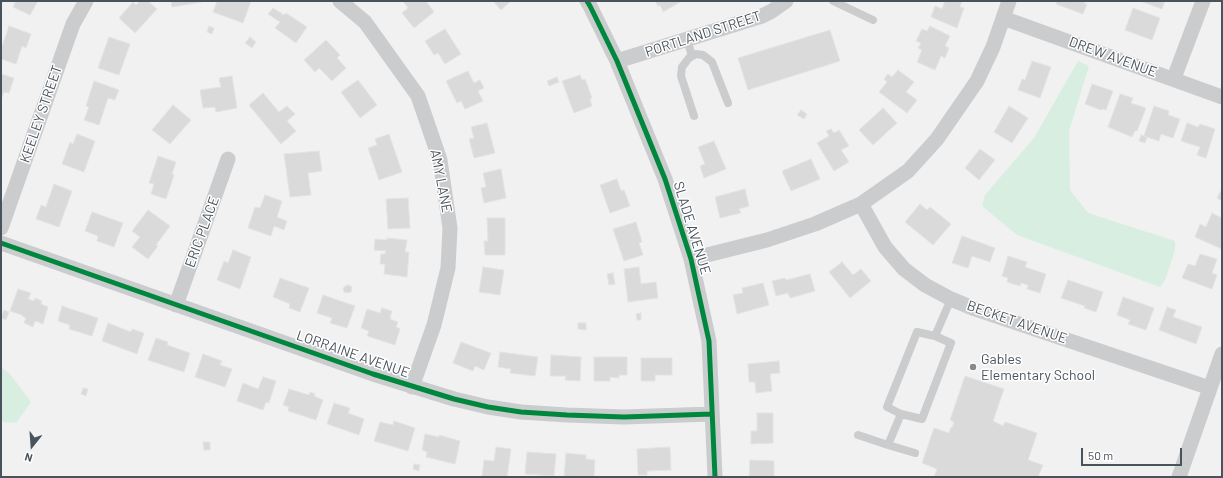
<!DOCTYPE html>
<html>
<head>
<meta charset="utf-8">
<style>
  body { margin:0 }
  #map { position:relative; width:1223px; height:478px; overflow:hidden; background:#f1f1f1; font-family:Barlow,sans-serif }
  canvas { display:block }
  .frame { position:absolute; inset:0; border:2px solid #49535c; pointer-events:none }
  .north { position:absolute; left:12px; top:426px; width:40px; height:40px; -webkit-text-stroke:3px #fff; paint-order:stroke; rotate:197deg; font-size:11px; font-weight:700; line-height:16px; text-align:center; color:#49535c }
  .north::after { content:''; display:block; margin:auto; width:14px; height:18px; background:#49535c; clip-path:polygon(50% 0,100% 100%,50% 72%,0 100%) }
  .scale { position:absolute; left:1081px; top:448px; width:101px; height:18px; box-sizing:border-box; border:2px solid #49535c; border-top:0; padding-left:5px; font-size:12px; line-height:14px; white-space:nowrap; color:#49535c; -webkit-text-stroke:3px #fff; paint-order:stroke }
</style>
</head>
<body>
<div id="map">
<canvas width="1223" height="478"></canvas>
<div class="frame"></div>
<div class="north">N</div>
<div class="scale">50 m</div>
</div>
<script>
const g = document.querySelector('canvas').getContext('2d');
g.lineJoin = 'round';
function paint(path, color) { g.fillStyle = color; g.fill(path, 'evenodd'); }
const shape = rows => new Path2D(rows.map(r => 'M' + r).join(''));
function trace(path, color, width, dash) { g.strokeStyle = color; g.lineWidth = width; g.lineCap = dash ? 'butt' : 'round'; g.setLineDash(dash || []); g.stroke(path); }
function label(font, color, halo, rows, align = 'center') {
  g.font = font + ' Barlow,sans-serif'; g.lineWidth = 3; g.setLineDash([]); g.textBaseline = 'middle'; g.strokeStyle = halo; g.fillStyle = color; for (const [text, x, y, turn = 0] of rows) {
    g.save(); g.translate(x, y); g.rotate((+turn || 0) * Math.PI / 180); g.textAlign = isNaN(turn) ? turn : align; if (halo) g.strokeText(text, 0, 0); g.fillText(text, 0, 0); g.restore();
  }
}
paint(shape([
  [1078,61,1089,66,1069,131,1070,190,1088,213,1175,241,1175,250,1165,280,1160,287,1017,235,982,206,985,195,1034,138],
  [1,367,10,374,31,402,16,423,3,422,1,421]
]), '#d7eee0');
const building = shape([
  [16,1,38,1,30,15,13,7,16,1],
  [140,1,148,1,157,9,135,33,119,18,133,2,136,5,140,1],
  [171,1,202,1,202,2,172,7,171,1],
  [217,1,251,1,243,23,213,12,217,1],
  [403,1,426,1,434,12,414,28,402,13,408,8,403,1],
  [493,1,511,1,501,10,493,1],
  [655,1,682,1,663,12,660,5,658,6,655,1],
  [945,1,962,1,960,7,964,8,957,28,931,17,935,6,942,9,945,1],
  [1057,1,1085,1,1084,3,1087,4,1083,14,1056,4,1057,1],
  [1140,1,1165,1,1162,9,1140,1],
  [273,8,284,15,286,13,307,27,296,43,275,28,280,22,268,14,273,8],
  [1133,8,1160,18,1152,40,1125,30,1133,8],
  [9,26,31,34,26,48,22,46,16,64,1,59,1,49,9,26],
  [209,26,214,28,212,34,207,32,209,26],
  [930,26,950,36,945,46,949,48,945,58,941,56,935,70,917,62,922,50,918,48,921,43,916,41,922,29,927,31,930,26],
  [445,29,461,54,445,64,438,53,434,55,425,41,445,29],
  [830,30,840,61,748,90,738,58,830,30],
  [109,37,130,44,119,75,98,68,109,37],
  [250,37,256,42,252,48,245,43,250,37],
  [326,40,340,55,337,58,346,68,332,81,319,68,315,72,304,60,326,40],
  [1032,61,1051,67,1040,98,1018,90,1022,79,1025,80,1032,61],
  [898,70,914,82,906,92,917,100,907,113,879,92,887,82,884,79,888,74,892,77,898,70],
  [468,71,474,83,480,80,484,88,478,91,483,101,465,109,461,101,457,103,446,81,468,71],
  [1,74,14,78,9,93,4,92,1,100,1,74],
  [580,75,582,80,585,79,592,98,590,99,592,106,574,113,562,81,580,75],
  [232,76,237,108,216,112,215,107,203,108,200,90,221,87,219,78,232,76],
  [557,77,559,82,549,86,547,81,557,77],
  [358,80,377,105,360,118,341,92,358,80],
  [94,81,119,90,115,100,108,98,99,125,84,120,89,107,86,106,94,81],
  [1092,84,1113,91,1106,110,1102,109,1101,110,1085,104,1092,84],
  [263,93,279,112,287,106,295,114,287,121,296,131,281,144,249,105,263,93],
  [1120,94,1133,98,1131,103,1146,108,1137,131,1135,131,1132,137,1108,127,1120,94],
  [173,105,191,120,170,144,152,130,173,105],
  [1009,106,1028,118,1012,143,994,132,1009,106],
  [1154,106,1169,111,1168,115,1180,119,1173,138,1161,134,1159,141,1144,136,1154,106],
  [883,108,897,123,873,145,859,130,883,108],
  [801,110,807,114,804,119,797,115,801,110],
  [487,123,495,153,474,158,469,139,474,138,471,127,487,123],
  [1187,123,1198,127,1200,124,1215,129,1206,158,1197,155,1200,147,1181,141,1187,123],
  [831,129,834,133,839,130,849,146,841,150,849,162,834,171,817,143,829,136,826,131,831,129],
  [77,134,95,141,84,172,62,164,70,142,73,144,77,134],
  [389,134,402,172,379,180,368,148,377,145,375,139,389,134],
  [1141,135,1147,137,1145,143,1139,141,1141,135],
  [714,141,726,169,704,178,700,166,705,164,698,147,714,141],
  [980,149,995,160,979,180,965,168,980,149],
  [319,151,322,171,308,173,311,195,290,197,284,154,319,151],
  [158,156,176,162,172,174,174,175,166,199,151,194,154,184,149,183,158,156],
  [811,159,820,179,791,191,782,171,811,159],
  [501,169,506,198,484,203,481,188,486,187,483,173,501,169],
  [617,179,621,191,624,190,630,206,610,213,600,185,617,179],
  [54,184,72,191,59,227,36,219,41,205,46,207,54,184],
  [745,189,749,206,739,209,741,213,720,218,715,197,745,189],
  [1222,189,1222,201,1217,198,1222,189],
  [265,195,282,201,277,217,287,221,284,230,274,226,271,236,248,228,255,207,260,208,265,195],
  [408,198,410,228,388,229,386,199,408,198],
  [920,204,927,210,930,207,951,224,933,245,905,222,920,204],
  [148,210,170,226,156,245,158,246,148,259,132,247,140,237,132,231,148,210],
  [92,212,123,223,114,247,97,241,98,236,85,231,92,212],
  [1212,213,1222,218,1222,249,1195,237,1200,224,1206,227,1212,213],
  [487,218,505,218,505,255,485,255,484,241,488,241,487,218],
  [636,222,642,242,639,243,643,255,624,261,613,229,636,222],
  [962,236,995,248,990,262,972,256,968,268,952,263,962,236],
  [387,238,407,240,405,252,409,252,407,277,384,274,385,264,380,264,381,254,385,254,386,251,374,250,375,239,387,240,387,238],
  [233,250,251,257,240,289,217,280,224,261,228,263,233,250],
  [1200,254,1217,259,1212,273,1217,275,1212,289,1182,278,1188,264,1195,266,1200,254],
  [1008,256,1027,262,1025,267,1046,274,1040,293,1027,289,1028,285,1021,283,1020,286,1007,282,1008,278,1002,276,1008,256],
  [842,262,853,275,861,269,871,281,850,298,829,272,842,262],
  [483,267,504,270,500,295,479,292,483,267],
  [639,267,641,284,656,282,658,298,628,302,624,269,639,267],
  [613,273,615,284,609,285,607,274,613,273],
  [810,274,815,291,790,298,788,293,776,296,772,281,785,278,786,280,810,274],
  [280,278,309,288,300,312,289,308,290,304,273,297,280,278],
  [1068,280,1103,292,1096,312,1084,308,1085,306,1061,298,1068,280],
  [763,283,769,305,737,314,733,295,743,293,742,288,763,283],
  [347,285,351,286,352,291,348,293,344,292,343,288,347,285],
  [18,289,31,293,28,299,34,301,35,298,42,301,41,304,48,307,43,324,35,321,33,327,24,323,26,318,22,316,22,315,10,311,18,289],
  [323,295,355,306,347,328,330,323,332,318,317,313,323,295],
  [1123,297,1154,308,1146,330,1128,324,1130,320,1117,315,1123,297],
  [62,306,98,318,92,336,69,329,70,325,58,321,62,306],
  [1167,307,1176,310,1173,317,1202,327,1196,344,1159,330,1167,307],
  [382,308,392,311,390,317,391,317,390,319,398,322,396,327,400,329,395,345,367,336,369,331,361,328,367,309,380,313,382,308],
  [4,310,9,312,6,320,1,318,4,310],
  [641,313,641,320,637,320,636,314,641,313],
  [108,323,131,332,132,329,144,333,137,354,102,341,108,323],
  [578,323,586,323,586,330,578,329,578,323],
  [156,338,168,342,167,345,190,353,184,372,148,360,156,338],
  [461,342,491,353,484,370,475,366,473,371,453,363,461,342],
  [500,352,538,357,535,376,510,373,511,369,498,367,500,352],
  [203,354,222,361,220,365,232,369,225,387,195,377,203,354],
  [551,355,581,357,580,381,565,380,566,376,550,376,551,355],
  [594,357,627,357,627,375,619,375,619,378,610,377,610,381,594,381,594,357],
  [641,358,672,358,672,375,655,375,655,381,641,381,641,358],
  [779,361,780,373,770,374,772,391,756,393,755,382,749,382,748,364,779,361],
  [965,376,1004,389,993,421,1003,426,1005,422,1037,433,1028,460,1043,465,1038,477,934,477,937,469,922,463,934,428,949,433,951,427,952,428,954,422,950,420,965,376],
  [263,377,276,381,269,403,266,402,263,410,237,401,243,383,258,389,263,377],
  [83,388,88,389,86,396,81,394,83,388],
  [289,389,309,395,310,392,315,394,314,396,323,400,316,420,288,411,289,407,283,405,289,389],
  [334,403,350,408,348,413,364,419,359,435,327,424,334,403],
  [757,413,773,413,773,443,751,444,751,431,757,431,757,413],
  [394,421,415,428,408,451,374,441,380,422,393,425,394,421],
  [425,434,439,437,439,435,460,441,455,464,426,457,427,452,422,450,425,434],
  [203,442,210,442,210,450,204,450,203,442],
  [496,447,511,449,507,477,482,477,484,460,494,461,496,447],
  [670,447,671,470,647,471,647,475,638,475,637,449,670,447],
  [527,452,556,454,554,476,525,474,527,452],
  [566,453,586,455,586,459,595,460,594,477,564,477,566,453],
  [750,460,774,461,774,477,749,477,750,460],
  [414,464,420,465,419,471,413,469,414,464]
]);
paint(building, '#dadadb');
trace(building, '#e2e3e4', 1);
trace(shape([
  [833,1,873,20],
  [687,39,692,56],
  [694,116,681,76,682,67,689,58,696,54,703,55,712,62,728,103],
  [917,332,935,336,951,343,922,419,901,414,887,407,917,332],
  [935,336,951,299],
  [858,435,888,445,901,414],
  [888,445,915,453]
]), '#cbccce', 8);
trace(shape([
  [340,1,365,22,418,96,440,160,450,228,448,268,434,325,412,387],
  [587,1,590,6,617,61,665,179,691,259,709,341,715,477],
  [1003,18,1222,97],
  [617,61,762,16,772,11,786,1],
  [1174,78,1203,1],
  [861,204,885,247,904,269,925,285,951,299,975,309,1210,388],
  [1,228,73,24,86,1],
  [1,243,373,374,454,399,488,407,521,412,567,415,624,417,712,414],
  [691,259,767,240,815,224,861,204,908,171,937,139,977,81,993,47,1009,1],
  [176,305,228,159],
  [1179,477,1222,354]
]), '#cbccce', 15);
trace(shape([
  [587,1,590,6,617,61,665,179,691,259,709,341,715,477],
  [1,243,373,374,454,399,488,407,521,412,567,415,624,417,712,414]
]), '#00873e', 5);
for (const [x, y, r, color] of [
  [973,367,4,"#848a90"]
]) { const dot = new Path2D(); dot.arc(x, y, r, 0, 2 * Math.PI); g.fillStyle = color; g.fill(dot); trace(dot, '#fff', 1.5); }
label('14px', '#49535c', '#fff', [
  ["PORTLAND STREET",703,34,-18],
  ["DREW AVENUE",1113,57,20],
  ["KEELEY STREET",41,114,-71],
  ["AMY LANE",441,181,79],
  ["SLADE AVENUE",692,228,73],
  ["ERIC PLACE",202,232,-70],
  ["BECKET AVENUE",1017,322,19],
  ["LORRAINE AVENUE",353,354,19]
]);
label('14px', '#49535c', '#fff', [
  ["Gables",981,359],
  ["Elementary School",981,375]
], 'left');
</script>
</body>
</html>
